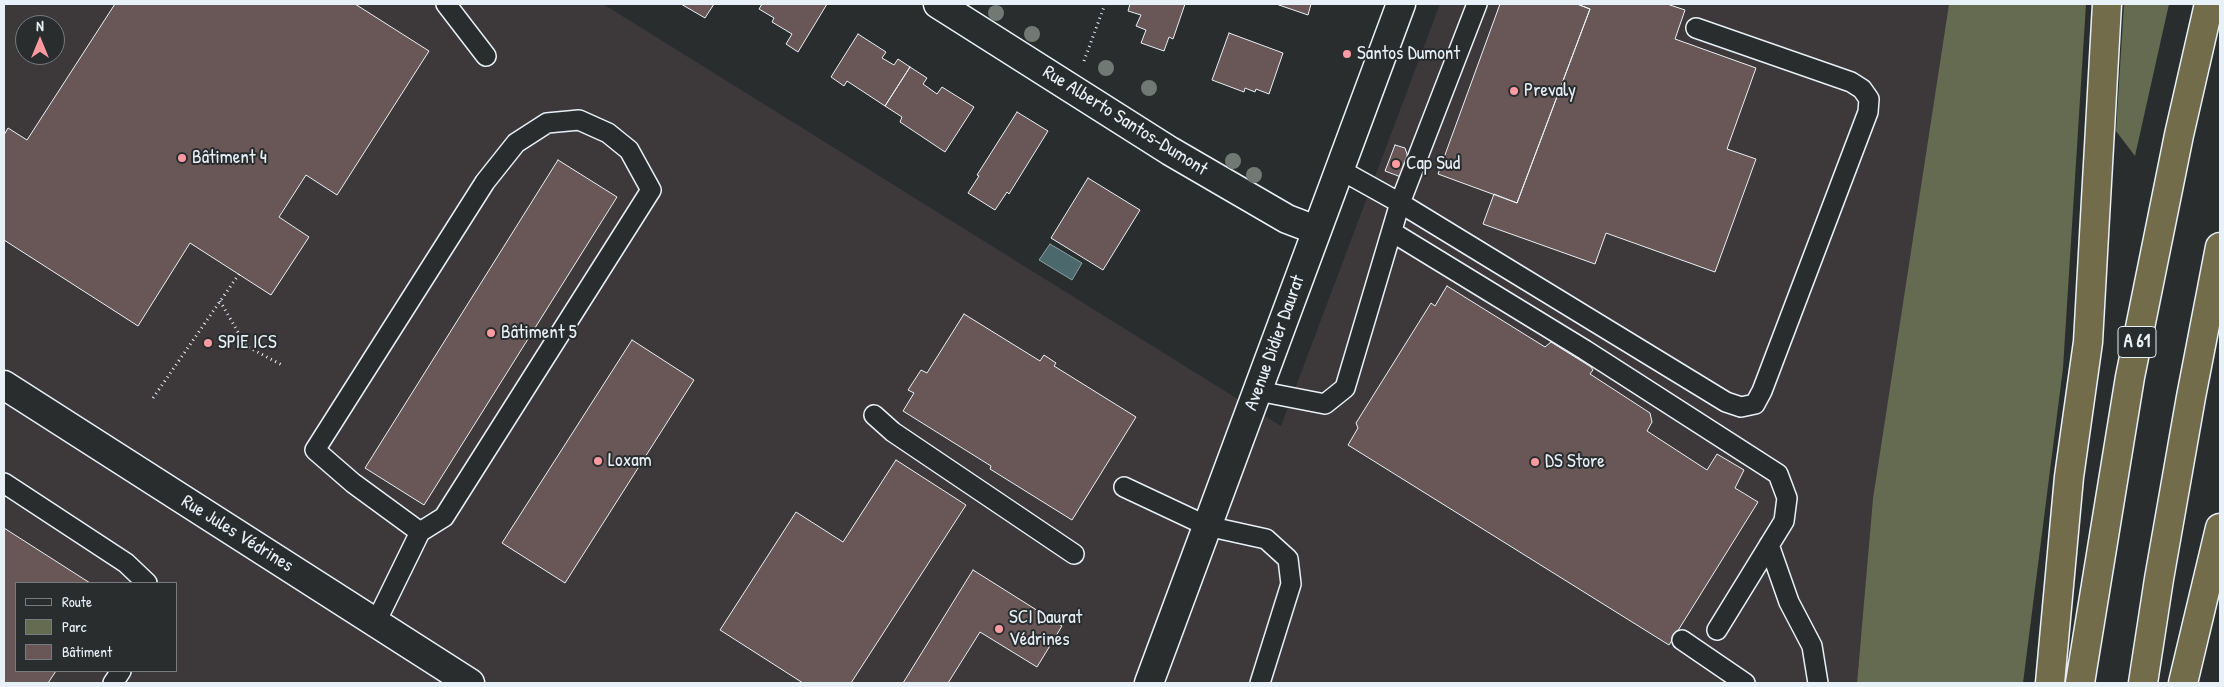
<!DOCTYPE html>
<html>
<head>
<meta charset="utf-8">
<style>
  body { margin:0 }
  #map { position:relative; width:2224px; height:687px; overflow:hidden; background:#2a2d2e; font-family:"Patrick Hand",sans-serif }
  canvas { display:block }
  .frame { position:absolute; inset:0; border:5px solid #e8f1f8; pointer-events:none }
  .legend { position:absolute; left:15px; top:582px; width:162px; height:90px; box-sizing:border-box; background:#2a2d2e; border:1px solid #767b7f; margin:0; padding:6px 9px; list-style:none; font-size:15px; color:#e8f1f8 }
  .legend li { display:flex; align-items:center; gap:10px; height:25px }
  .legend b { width:25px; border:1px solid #767b7f }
  .north { position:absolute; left:15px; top:15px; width:50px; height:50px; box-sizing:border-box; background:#2a2d2e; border:1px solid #767b7f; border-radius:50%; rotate:0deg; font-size:14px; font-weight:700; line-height:20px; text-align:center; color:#e8f1f8 }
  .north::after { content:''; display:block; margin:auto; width:18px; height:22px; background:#ff9aa2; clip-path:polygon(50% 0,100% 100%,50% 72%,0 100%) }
</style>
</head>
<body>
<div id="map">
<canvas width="2224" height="687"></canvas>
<div class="frame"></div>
<ul class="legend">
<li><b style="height:6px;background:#2a2d2e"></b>Route</li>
<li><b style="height:14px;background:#646b50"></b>Parc</li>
<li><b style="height:14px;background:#695656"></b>Bâtiment</li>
</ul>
<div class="north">N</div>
</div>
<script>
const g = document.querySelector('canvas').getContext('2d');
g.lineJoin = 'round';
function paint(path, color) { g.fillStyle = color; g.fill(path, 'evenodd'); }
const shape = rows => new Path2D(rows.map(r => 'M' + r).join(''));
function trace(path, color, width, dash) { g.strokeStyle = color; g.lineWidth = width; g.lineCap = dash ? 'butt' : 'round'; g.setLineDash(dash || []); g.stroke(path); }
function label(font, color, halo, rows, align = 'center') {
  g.font = font + ' "Patrick Hand",sans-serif'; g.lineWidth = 4; g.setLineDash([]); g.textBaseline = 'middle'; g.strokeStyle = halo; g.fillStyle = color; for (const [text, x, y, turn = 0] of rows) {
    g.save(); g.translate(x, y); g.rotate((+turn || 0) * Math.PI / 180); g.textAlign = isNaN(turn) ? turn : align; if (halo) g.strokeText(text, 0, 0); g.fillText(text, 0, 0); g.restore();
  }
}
paint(shape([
  [4,4,603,4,1281,426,1440,4,1949,4,1873,498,1857,683,4,683],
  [25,25,55,25,55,55,25,55],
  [16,583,176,583,176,671,16,671]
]), '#3d393a');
paint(shape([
  [1949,4,2086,4,2063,368,2023,683,1857,683,1873,498],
  [2124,4,2169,4,2135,156,2116,131]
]), '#646b50');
const water = shape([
  [1050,244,1082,263,1072,280,1039,260,1050,244]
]);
paint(water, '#4b686d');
trace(water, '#8a9fa5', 1);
const building = shape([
  [115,4,355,4,429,51,337,195,306,175,279,217,309,237,271,295,190,243,138,326,4,240,4,135,8,128,27,140,115,4],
  [681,4,714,4,705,18,681,4],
  [762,4,827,4,798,52,786,44,792,34,772,22,774,18,759,9,762,4],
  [1130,4,1185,4,1173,39,1169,37,1164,51,1141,43,1146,30,1136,26,1141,15,1128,11,1130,4],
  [1276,4,1311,4,1308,15,1276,4],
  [1500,4,1577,4,1590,9,1517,203,1438,174,1500,4],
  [1577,4,1667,4,1685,10,1675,39,1756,68,1727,149,1756,159,1715,272,1606,233,1595,264,1483,224,1494,194,1517,203,1590,9,1577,4],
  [1229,33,1283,53,1269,94,1256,89,1255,92,1245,88,1244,92,1212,80,1229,33],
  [858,34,886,52,882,58,894,65,898,59,910,67,885,106,847,81,844,86,831,77,858,34],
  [910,67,927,78,923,84,937,94,942,87,974,107,945,152,900,122,902,117,885,106,910,67],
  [1017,112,1048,131,1009,194,1007,192,995,210,968,193,979,176,977,175,1017,112],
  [1395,145,1405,148,1408,157,1401,177,1385,171,1395,145],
  [558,160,617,197,424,505,365,468,558,160],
  [1088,178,1140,210,1103,270,1051,238,1088,178],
  [1447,286,1545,347,1551,342,1591,367,1593,370,1590,374,1650,413,1652,422,1647,431,1707,470,1717,454,1744,470,1735,488,1758,502,1669,645,1348,445,1358,428,1356,423,1431,303,1435,306,1447,286],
  [964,314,1040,361,1044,355,1056,363,1054,366,1136,417,1072,520,990,469,991,466,903,411,914,393,908,390,921,370,927,373,964,314],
  [632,340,694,380,565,583,502,543,632,340],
  [896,460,966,505,851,683,803,683,720,630,796,512,843,542,896,460],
  [4,528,90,583,16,583,16,671,56,671,48,683,4,683,4,528],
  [973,570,1062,626,1037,667,980,632,948,683,903,683,973,570]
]);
paint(building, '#695656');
trace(building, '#e8f1f8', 1);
const service = shape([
  [446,4,486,56],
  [579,120,608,133,629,150,651,190,444,517,420,532,353,483,315,450,485,182,516,143,547,123,579,120],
  [1339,169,1400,203,1477,4],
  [1392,232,1585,350,1778,474,1787,498,1784,521,1717,630],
  [1258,391,1325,404,1345,388,1400,203,1726,402,1741,407,1755,404,1762,391,1868,112,1869,99,1862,89,1851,82,1696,28],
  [874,415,893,432,1074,554],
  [4,483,126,563,147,583],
  [1124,487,1207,526,1266,539,1288,559,1291,584,1260,683],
  [1769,545,1789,602,1812,646,1818,683],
  [376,622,420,532],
  [1682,640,1745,683],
  [113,683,121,671]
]);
const minor = shape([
  [938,4,1170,151,1287,219,1316,230]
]);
const tertiary = shape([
  [4,385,470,683]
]);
const secondary = shape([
  [1149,683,1401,4]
]);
const motorway = shape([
  [2050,683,2069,477,2088,342,2107,4],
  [2080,683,2130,377,2179,135,2209,4],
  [2143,683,2159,579,2191,397,2220,247],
  [2183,683,2220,528]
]);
trace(service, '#e8f1f8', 22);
trace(minor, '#e8f1f8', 31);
trace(tertiary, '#e8f1f8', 31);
trace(secondary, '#e8f1f8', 31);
trace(motorway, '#e8f1f8', 31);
trace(shape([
  [1084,61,1105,4],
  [220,301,246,346,282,365],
  [153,398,239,274]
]), '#e8f1f8', 3, [1, 4]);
trace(service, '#2a2d2e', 19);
trace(minor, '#2a2d2e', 28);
trace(tertiary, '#2a2d2e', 28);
trace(secondary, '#2a2d2e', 28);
trace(motorway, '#726c4b', 28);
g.fillStyle = '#727873';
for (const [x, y] of [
  [996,13],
  [1032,34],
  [1106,68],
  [1149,88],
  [1233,161],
  [1254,175]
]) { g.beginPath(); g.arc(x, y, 8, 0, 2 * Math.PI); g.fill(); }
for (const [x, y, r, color] of [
  [1347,54,5,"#ff9aa2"],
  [1514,91,5,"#ff9aa2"],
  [182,158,5,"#ff9aa2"],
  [1396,164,5,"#ff9aa2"],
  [491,333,5,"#ff9aa2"],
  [208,343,5,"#ff9aa2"],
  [598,461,5,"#ff9aa2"],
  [1535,462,5,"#ff9aa2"],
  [999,629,5,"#ff9aa2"]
]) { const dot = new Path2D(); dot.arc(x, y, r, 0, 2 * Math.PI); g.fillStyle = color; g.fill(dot); trace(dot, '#2a2d2e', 2); }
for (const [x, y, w] of [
  [2137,342,38]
]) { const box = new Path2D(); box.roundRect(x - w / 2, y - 15.5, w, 31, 4); g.fillStyle = '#2a2d2e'; g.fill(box); trace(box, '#e8f1f8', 1); }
label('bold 18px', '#e8f1f8', null, [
  ["A 61",2137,342]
]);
label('19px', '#e8f1f8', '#2a2d2e', [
  ["Santos Dumont",1357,54],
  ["Prevaly",1524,91],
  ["Bâtiment 4",192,158],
  ["Cap Sud",1406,164],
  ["Bâtiment 5",501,333],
  ["SPIE ICS",218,343],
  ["Loxam",608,461],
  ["DS Store",1545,462],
  ["SCI Daurat",1009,618],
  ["Védrines",1009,640]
], 'left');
label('19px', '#e8f1f8', '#2a2d2e', [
  ["Rue Alberto Santos-Dumont",1125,121,32],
  ["Avenue Didier Daurat",1275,343,-70],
  ["Rue Jules Védrines",237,534,32]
]);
</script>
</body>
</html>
